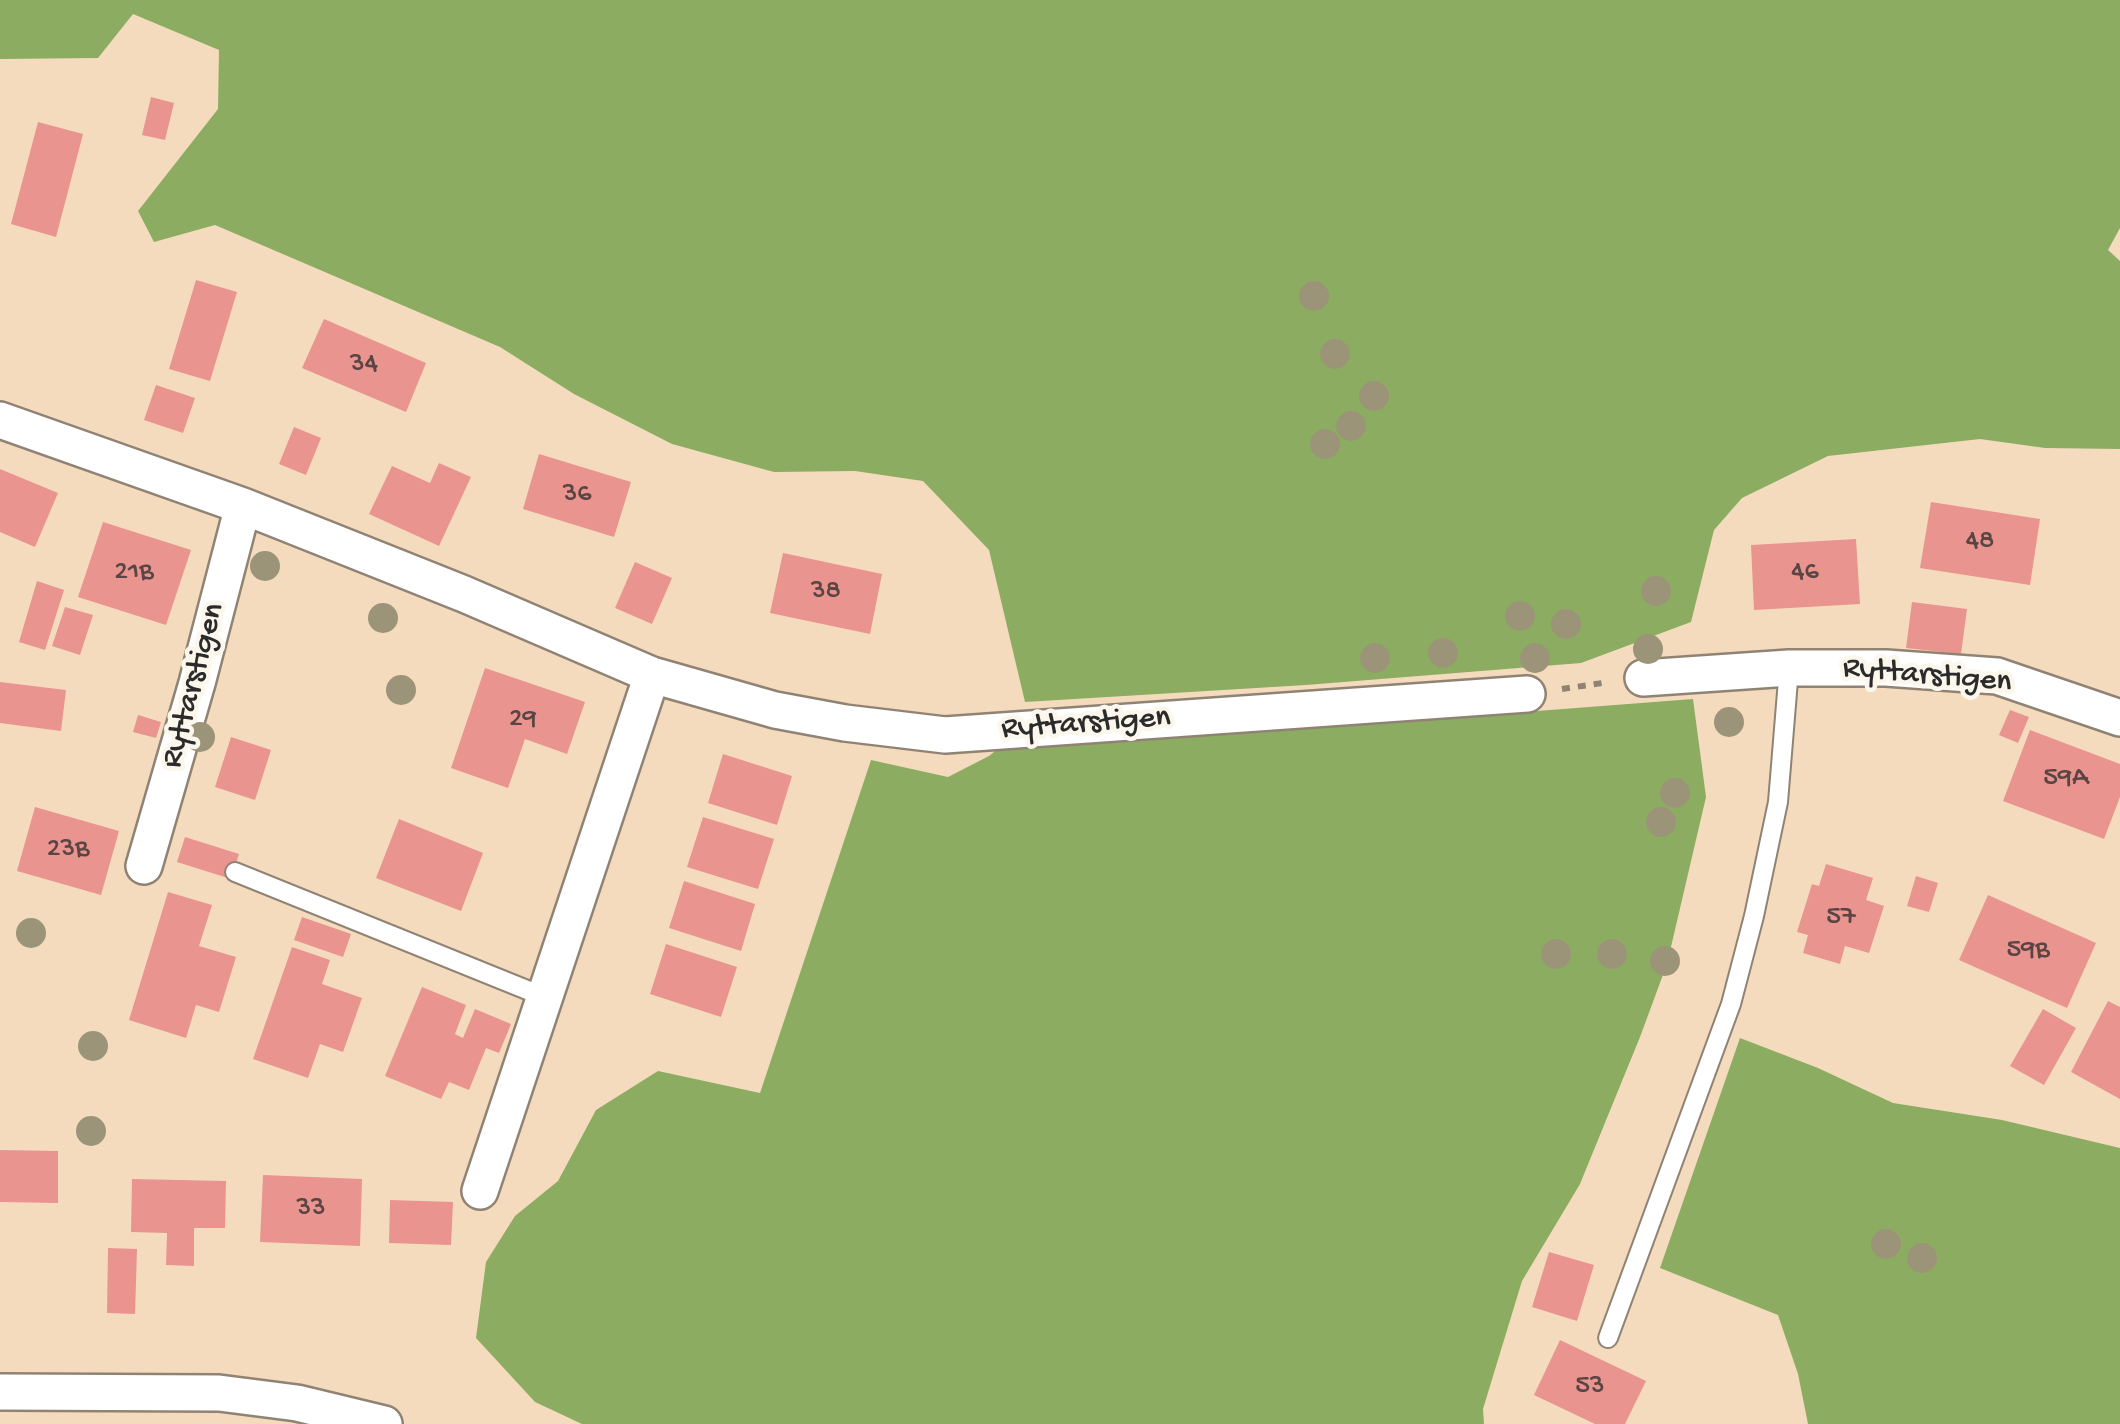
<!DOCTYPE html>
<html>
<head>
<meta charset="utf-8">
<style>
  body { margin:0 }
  canvas { display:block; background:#f4dbbe }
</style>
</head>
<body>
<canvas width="2120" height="1424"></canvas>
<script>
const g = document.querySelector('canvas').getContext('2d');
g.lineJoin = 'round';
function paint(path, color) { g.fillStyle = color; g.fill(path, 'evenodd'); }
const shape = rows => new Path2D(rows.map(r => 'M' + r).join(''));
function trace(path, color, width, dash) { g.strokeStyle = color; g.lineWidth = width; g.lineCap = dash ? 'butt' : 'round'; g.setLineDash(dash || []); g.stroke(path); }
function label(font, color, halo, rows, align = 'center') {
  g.font = font + ' "Gochi Hand",sans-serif'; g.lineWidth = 9; g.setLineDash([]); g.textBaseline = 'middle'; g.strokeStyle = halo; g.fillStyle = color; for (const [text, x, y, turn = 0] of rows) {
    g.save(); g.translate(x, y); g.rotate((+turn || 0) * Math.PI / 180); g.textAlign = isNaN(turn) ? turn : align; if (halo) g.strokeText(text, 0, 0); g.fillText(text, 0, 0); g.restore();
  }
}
paint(shape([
  [0,0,2120,0,2120,228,2108,250,2120,261,2120,449,2045,448,1980,439,1828,456,1742,498,1714,530,1691,622,1581,663,1306,685,1025,702,989,550,923,481,855,471,774,472,672,444,574,394,500,347,215,225,154,242,138,211,218,109,219,50,133,14,98,58,0,59],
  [1693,699,1706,797,1667,964,1640,1037,1580,1184,1522,1281,1483,1409,1484,1424,582,1424,535,1402,476,1338,486,1262,515,1216,558,1181,596,1110,658,1071,760,1093,871,760,948,777,989,756,1005,743,1238,734],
  [1740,1038,1818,1068,1893,1103,2002,1120,2120,1148,2120,1424,1808,1424,1798,1374,1778,1315,1660,1268]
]), '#8cad61');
paint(shape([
  [151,97,174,103,165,140,142,135],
  [38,122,83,134,56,237,11,224],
  [196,280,237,292,210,381,169,369],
  [324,319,426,363,406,412,302,368],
  [156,385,195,398,183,433,144,420],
  [294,427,321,438,306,475,279,464],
  [539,454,631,482,614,537,523,509],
  [439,463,471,477,439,546,369,514,392,466,430,483],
  [0,469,58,493,35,547,0,532],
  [1931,502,2040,519,2030,585,1920,568],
  [103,522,191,550,166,625,78,597],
  [1856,539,1860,604,1754,610,1751,545],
  [783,553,882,574,870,634,770,613],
  [635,562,672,578,652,624,615,608],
  [37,581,64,590,45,650,19,642],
  [1912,602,1967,609,1961,654,1906,648],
  [65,607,93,615,80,655,52,646],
  [485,668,585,702,567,754,525,739,508,788,451,768],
  [0,682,66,690,61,731,0,723],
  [2010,710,2029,717,2018,743,1999,735],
  [138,715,161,722,156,738,133,732],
  [2030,730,2120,764,2120,797,2104,839,2003,801],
  [231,737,271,750,255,800,215,787],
  [723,754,792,776,777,825,708,803],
  [35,807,119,831,101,895,17,871],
  [703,817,774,839,758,889,687,867],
  [399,819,483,853,461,911,376,878],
  [185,837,239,854,231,879,177,862],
  [1826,864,1873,878,1866,900,1884,906,1869,953,1845,946,1840,964,1803,953,1808,935,1797,932,1812,884,1819,886],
  [1916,876,1938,883,1929,912,1907,906],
  [684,881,755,904,741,951,669,928],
  [168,892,212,905,199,946,236,957,219,1012,196,1005,186,1038,129,1020],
  [1988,895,2096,943,2067,1008,1959,960],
  [302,917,351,934,343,957,294,940],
  [666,944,737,967,721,1017,650,994],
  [292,947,330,960,322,984,362,998,343,1052,320,1044,308,1078,253,1059],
  [422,987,466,1005,455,1034,463,1038,475,1009,511,1024,499,1053,486,1048,469,1090,449,1082,441,1099,385,1076],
  [2108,1001,2120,1007,2120,1099,2071,1072],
  [2043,1009,2076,1028,2044,1085,2010,1066],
  [0,1150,58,1151,58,1203,0,1202],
  [263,1175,362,1179,360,1246,260,1242],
  [132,1179,226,1181,225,1228,194,1228,194,1266,166,1265,167,1233,131,1232],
  [390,1200,453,1202,451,1245,389,1243],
  [108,1248,137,1249,135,1314,107,1313],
  [1549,1252,1594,1265,1577,1321,1532,1307],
  [1560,1340,1646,1381,1625,1424,1595,1424,1534,1395]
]), '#e9948e');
const service = shape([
  [235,872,547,998],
  [1608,1338,1731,1004,1754,916,1778,802,1789,668]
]);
const minor = shape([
  [0,420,243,506,464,594,652,675,775,710,845,723,945,735,1527,694],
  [1643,678,1789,668,1886,668,1997,676,2120,718],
  [144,866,197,683,243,506],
  [480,1191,652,675],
  [0,1392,219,1393,297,1403,384,1424]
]);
trace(service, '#908374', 22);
trace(minor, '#908374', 40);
trace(shape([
  [1562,689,1609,682]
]), '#908374', 6, [8, 8]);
trace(service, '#fff', 18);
trace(minor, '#fff', 35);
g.fillStyle = '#9b9478';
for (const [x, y] of [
  [1314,296],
  [1335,354],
  [1374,396],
  [1351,426],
  [1325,444],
  [265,566],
  [1656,591],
  [1520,616],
  [383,618],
  [1566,624],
  [1648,649],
  [1443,653],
  [1375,658],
  [1535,658],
  [401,690],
  [1729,722],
  [200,737],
  [1675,793],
  [1661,822],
  [31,933],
  [1556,954],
  [1612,954],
  [1665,961],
  [93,1046],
  [91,1131],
  [1886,1244],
  [1922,1258]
]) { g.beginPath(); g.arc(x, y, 15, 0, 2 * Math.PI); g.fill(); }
label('28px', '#5a4544', null, [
  ["34",364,366],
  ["36",577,496],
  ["48",1980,543],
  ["21B",134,574],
  ["46",1805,574],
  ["38",826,593],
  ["29",523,721],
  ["59A",2066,780],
  ["23B",68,851],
  ["57",1841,919],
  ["59B",2028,952],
  ["33",311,1210],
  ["53",1590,1388]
]);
label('32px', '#2b2b2b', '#fbf7ec', [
  ["Ryttarstigen",1927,677,5],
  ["Ryttarstigen",195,686,-75],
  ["Ryttarstigen",1086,725,-4]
]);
</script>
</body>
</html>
